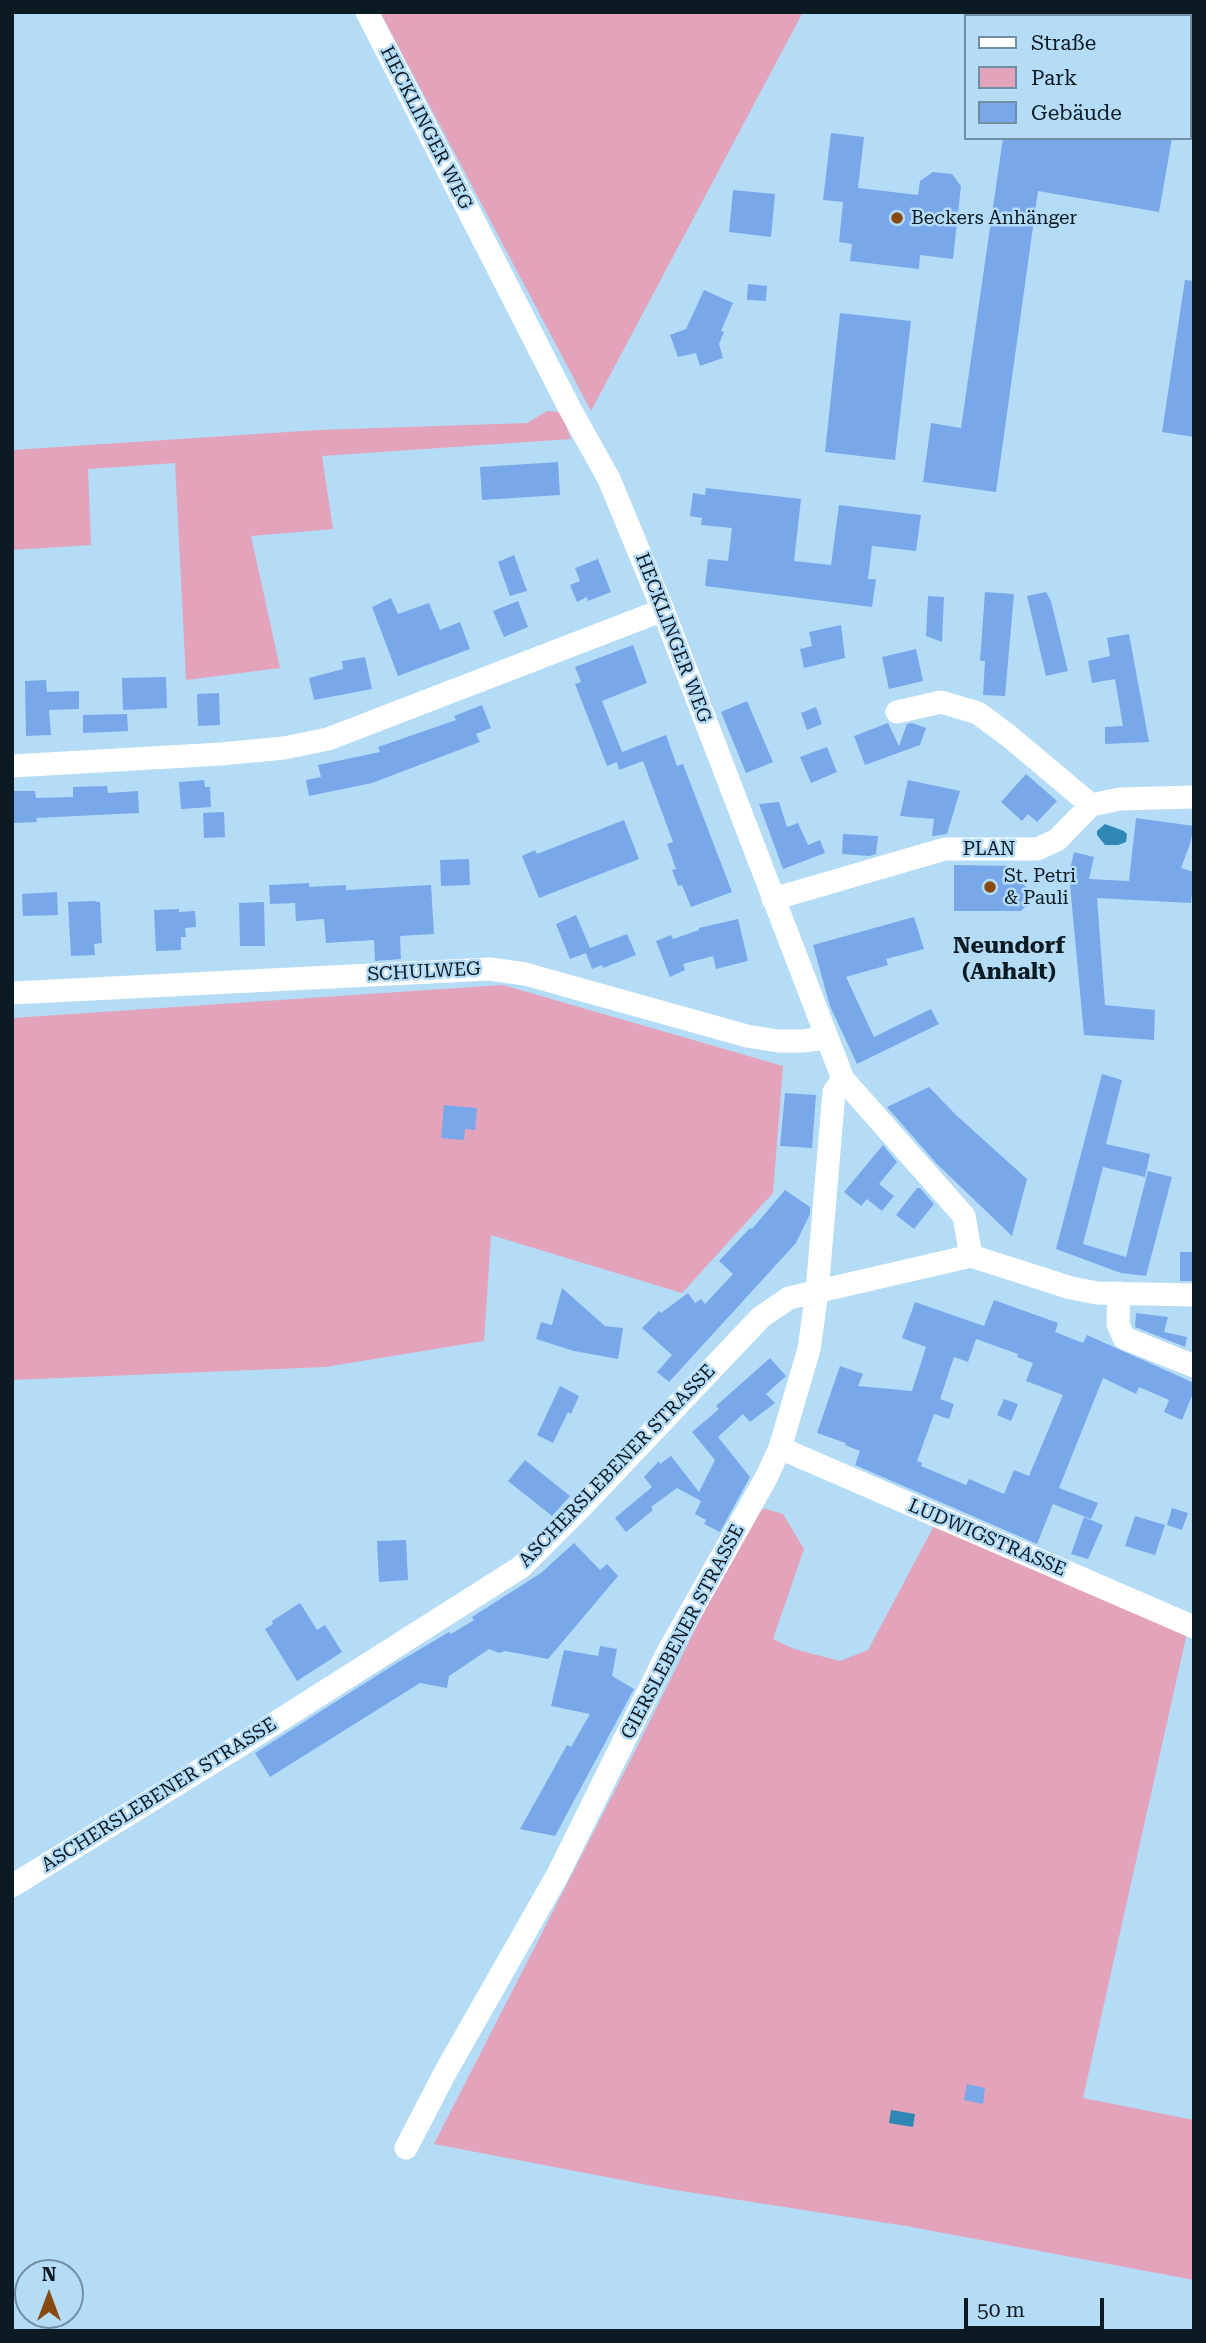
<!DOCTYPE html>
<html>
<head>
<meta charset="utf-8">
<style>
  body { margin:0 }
  #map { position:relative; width:1206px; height:2343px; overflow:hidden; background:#b5dcf6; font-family:"Roboto Serif",serif }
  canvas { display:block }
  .frame { position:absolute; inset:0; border:14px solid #0b1a23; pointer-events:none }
  .legend { position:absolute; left:964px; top:14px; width:228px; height:126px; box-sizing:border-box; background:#b5dcf6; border:2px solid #718ea2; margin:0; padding:9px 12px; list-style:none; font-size:21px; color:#0b1a23 }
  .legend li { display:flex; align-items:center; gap:14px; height:35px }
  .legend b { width:35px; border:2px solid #718ea2 }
  .north { position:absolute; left:14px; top:2259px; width:70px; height:70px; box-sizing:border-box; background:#b5dcf6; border:2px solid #718ea2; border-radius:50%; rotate:0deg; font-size:19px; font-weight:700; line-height:28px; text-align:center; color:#0b1a23 }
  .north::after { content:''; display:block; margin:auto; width:24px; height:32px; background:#894a11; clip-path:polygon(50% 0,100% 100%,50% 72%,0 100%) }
  .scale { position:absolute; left:964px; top:2298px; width:140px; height:32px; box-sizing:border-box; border:4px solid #0b1a23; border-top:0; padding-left:9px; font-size:21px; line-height:24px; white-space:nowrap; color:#0b1a23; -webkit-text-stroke:5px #b5dcf6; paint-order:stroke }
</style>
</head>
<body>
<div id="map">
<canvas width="1206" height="2343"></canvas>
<div class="frame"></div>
<ul class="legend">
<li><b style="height:9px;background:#fff"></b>Straße</li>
<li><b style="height:19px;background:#e3a3ba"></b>Park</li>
<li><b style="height:19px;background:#78a8e9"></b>Gebäude</li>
</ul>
<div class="north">N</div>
<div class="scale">50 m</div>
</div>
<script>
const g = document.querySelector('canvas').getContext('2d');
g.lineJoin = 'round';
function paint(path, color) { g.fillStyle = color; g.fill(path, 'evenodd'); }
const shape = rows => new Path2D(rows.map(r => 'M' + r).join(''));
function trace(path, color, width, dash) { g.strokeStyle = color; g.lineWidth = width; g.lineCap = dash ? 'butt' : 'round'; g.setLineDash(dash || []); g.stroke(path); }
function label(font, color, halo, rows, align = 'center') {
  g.font = font + ' "Roboto Serif",serif'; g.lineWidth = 5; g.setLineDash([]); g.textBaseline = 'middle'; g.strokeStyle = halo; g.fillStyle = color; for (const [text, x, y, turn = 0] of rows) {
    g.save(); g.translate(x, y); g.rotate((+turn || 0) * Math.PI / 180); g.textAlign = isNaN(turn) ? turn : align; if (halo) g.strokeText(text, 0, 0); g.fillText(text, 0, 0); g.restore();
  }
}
paint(shape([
  [380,12,803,12,591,411],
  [547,411,561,412,571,439,322,456,333,529,251,536,280,668,186,680,175,463,88,469,91,545,12,550,12,450,318,430,527,423],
  [503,985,783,1066,773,1193,682,1293,491,1235,484,1341,325,1367,12,1380,12,1018],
  [766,1509,783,1514,804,1549,773,1639,794,1649,840,1661,868,1650,935,1524,1187,1633,1083,2098,1194,2120,1194,2280,906,2226,669,2189,434,2144,633,1755,754,1510]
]), '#e3a3ba');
paint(shape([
  [1105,824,1124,831,1127,834,1126,842,1118,845,1105,845,1097,835,1097,831],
  [891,2110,915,2114,913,2127,889,2123]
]), '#2f87b5');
paint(shape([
  [831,133,864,137,858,188,918,195,920,181,933,172,952,174,961,186,953,259,920,255,919,269,850,261,852,244,839,242,843,202,823,200],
  [1003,138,1172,138,1159,212,1038,191,996,492,923,482,931,423,961,428],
  [733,190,775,194,771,237,729,232],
  [1185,280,1194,281,1194,437,1162,432],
  [748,284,767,286,766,301,747,300],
  [704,290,733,303,721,331,724,332,719,344,723,358,700,366,696,353,678,357,670,335,686,329],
  [840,313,911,321,895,460,825,452],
  [558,462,560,495,482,500,480,467],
  [706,488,801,499,794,561,831,565,839,505,921,515,916,551,872,546,868,579,876,579,872,607,705,586,708,559,728,561,732,528,701,525,702,518,690,516,693,493,705,495],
  [514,555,527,591,510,596,498,562],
  [598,559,611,592,588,601,587,597,577,602,570,585,580,581,575,568],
  [985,592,1014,594,1005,696,983,695,985,661,980,661],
  [1046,592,1051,601,1068,671,1046,676,1027,596],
  [928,596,944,597,942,642,926,636],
  [391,598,398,614,429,603,440,630,460,622,470,649,398,676,372,607],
  [518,601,528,627,504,637,493,611],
  [841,625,845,658,804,668,800,649,812,646,809,632],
  [1129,634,1149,742,1105,744,1105,727,1123,726,1115,679,1092,683,1088,661,1110,656,1107,638],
  [633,645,647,683,602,701,622,752,666,735,677,766,683,764,732,892,691,907,682,885,678,886,672,870,676,869,667,844,673,842,643,761,619,770,617,762,607,766,575,684,581,682,575,667],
  [916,649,923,681,889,689,882,657],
  [365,657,372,689,314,700,309,678,343,669,342,661],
  [166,677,167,708,123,710,122,678],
  [46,680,47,692,79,691,79,709,49,710,51,735,26,736,25,681],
  [219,693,220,725,198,726,197,694],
  [747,701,773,762,746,773,721,712],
  [482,705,491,728,476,734,480,742,372,783,309,796,306,780,321,777,318,765,380,752,378,747,456,720,454,716],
  [816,707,822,724,807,730,801,713],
  [127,714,128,731,83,733,83,715],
  [888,723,899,746,907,724,912,723,926,728,920,745,865,765,854,736],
  [827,747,837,772,811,783,800,757],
  [1026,774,1057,801,1037,822,1028,814,1022,821,1001,802],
  [204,780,205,787,210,787,211,807,181,809,179,782],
  [908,780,960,791,947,834,932,836,934,819,900,816],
  [107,786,108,793,138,791,139,813,36,818,37,822,12,823,12,791,35,791,36,798,73,797,73,787],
  [779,802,787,827,798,823,808,845,820,840,825,853,783,869,759,804],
  [224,812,225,837,204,838,203,813],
  [1136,818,1194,826,1190,844,1181,868,1194,872,1191,903,1097,898,1105,1005,1155,1010,1154,1040,1084,1035,1069,874,1074,852,1094,857,1089,879,1129,881],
  [624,820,639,859,539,898,522,856,535,850,537,854],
  [843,834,878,836,876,854,869,856,842,854],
  [469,859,470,885,441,886,440,860],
  [954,865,1010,866,1010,881,1021,881,1030,892,1030,902,1021,911,954,911],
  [309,883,309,887,346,885,346,890,431,885,434,934,400,936,401,959,375,961,374,940,326,943,324,919,296,921,295,903,270,904,269,885],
  [57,892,58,915,23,916,22,894],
  [92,901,100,902,102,943,94,944,95,955,71,956,68,902],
  [264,902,265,946,240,946,239,903],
  [179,909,179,912,195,911,196,927,185,928,186,937,181,937,181,950,156,951,154,910],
  [576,915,590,948,627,934,636,955,603,968,602,965,592,969,586,953,570,959,556,924],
  [914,917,924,949,886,959,888,965,846,977,874,1037,931,1009,939,1024,857,1064,830,1006,813,945],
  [738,919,748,961,716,969,713,956,683,964,685,970,670,977,656,941,671,935,673,939,699,930,699,928],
  [1102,1074,1122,1080,1106,1144,1150,1154,1145,1177,1103,1167,1083,1244,1126,1257,1148,1171,1172,1177,1146,1276,1121,1273,1056,1249],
  [929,1087,956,1115,1027,1179,1012,1236,936,1163,887,1107],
  [785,1093,816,1095,812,1148,780,1146],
  [444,1105,477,1108,475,1130,465,1129,464,1140,441,1138],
  [883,1145,897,1162,879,1184,894,1196,882,1211,867,1199,861,1206,844,1192],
  [917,1188,920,1188,934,1204,914,1229,896,1215],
  [785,1190,810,1207,810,1214,796,1243,669,1382,657,1372,672,1355,642,1328,659,1311,661,1313,688,1293,695,1303,701,1299,705,1304,733,1274,719,1261,750,1228,752,1229],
  [1180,1252,1194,1252,1194,1281,1180,1281],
  [562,1288,605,1326,623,1328,618,1359,574,1351,536,1339,541,1322,552,1325],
  [994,1300,1058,1323,1055,1332,1083,1343,1087,1335,1194,1383,1194,1391,1182,1420,1164,1412,1169,1400,1139,1387,1136,1394,1103,1378,1059,1488,1098,1503,1091,1519,1053,1504,1037,1544,855,1465,860,1451,845,1445,846,1443,817,1433,840,1366,863,1374,858,1386,912,1391,926,1347,902,1338,915,1302,984,1326],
  [976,1339,1018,1354,1017,1357,1033,1363,1026,1381,1063,1395,1029,1476,1014,1470,1004,1494,969,1479,966,1485,921,1466,922,1463,917,1461,934,1414,949,1419,954,1404,940,1399,954,1357,968,1362],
  [1136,1313,1168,1317,1164,1332,1187,1337,1185,1347,1135,1327],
  [770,1358,786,1376,766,1394,775,1403,750,1422,743,1414,718,1437,750,1477,720,1532,704,1524,706,1520,695,1514,701,1501,677,1488,651,1507,653,1510,626,1532,615,1518,652,1487,644,1477,659,1461,660,1464,671,1456,699,1492,715,1460,692,1432,719,1409,716,1406],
  [560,1386,579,1396,571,1414,568,1412,553,1443,537,1435],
  [1004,1399,1018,1404,1011,1421,997,1415],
  [525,1460,570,1496,552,1516,508,1481],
  [1172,1508,1188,1513,1182,1530,1167,1525],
  [1135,1516,1165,1525,1155,1555,1125,1546],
  [1084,1517,1103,1525,1088,1559,1071,1554],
  [406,1540,408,1580,379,1582,377,1541],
  [574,1543,600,1570,607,1564,618,1576,548,1659,505,1651,499,1653,489,1649,449,1676,447,1688,420,1683,270,1777,255,1753,395,1664,449,1632,451,1634,474,1620,472,1617,541,1573],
  [300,1603,317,1630,325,1625,342,1652,297,1681,265,1629,273,1624,272,1621],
  [600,1646,617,1649,612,1676,634,1689,555,1836,520,1829,567,1745,571,1747,590,1714,551,1706,564,1650,598,1656],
  [967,2084,985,2088,983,2104,964,2100]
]), '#78a8e9');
trace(shape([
  [367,12,570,409,609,479,663,610,843,1079,964,1216,971,1256],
  [897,712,941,702,978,713,1010,737,1091,805],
  [12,766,221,754,284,748,328,739,663,610],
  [773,899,945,849,1037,849,1057,840,1091,805,1120,799,1194,797],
  [12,993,490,969,525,974,747,1036,778,1041,803,1041,826,1038],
  [1119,1293,1118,1324,1124,1338,1194,1366],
  [780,1448,1194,1627],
  [12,1886,231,1751,521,1567,583,1505,761,1317,789,1298,971,1256,1071,1288,1097,1293,1194,1295],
  [406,2148,446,2071,557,1876,667,1654,766,1478,780,1448,809,1349,817,1292,834,1092,843,1079]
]), '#fff', 23);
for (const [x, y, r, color] of [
  [897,218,7,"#894a11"],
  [990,887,7,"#894a11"]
]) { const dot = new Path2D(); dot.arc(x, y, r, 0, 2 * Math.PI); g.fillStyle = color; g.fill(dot); trace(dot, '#b5dcf6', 2.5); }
label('19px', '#0b1a23', '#b5dcf6', [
  ["HECKLINGER WEG",426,128,63],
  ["HECKLINGER WEG",673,638,69],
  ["PLAN",989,849],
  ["SCHULWEG",424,972,-3],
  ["ASCHERSLEBENER STRASSE",617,1466,-46],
  ["LUDWIGSTRASSE",987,1538,23],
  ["GIERSLEBENER STRASSE",683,1632,-62],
  ["ASCHERSLEBENER STRASSE",159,1795,-32]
]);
label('19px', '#0b1a23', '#b5dcf6', [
  ["Beckers Anhänger",911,218],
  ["St. Petri",1004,876],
  ["& Pauli",1004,898]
], 'left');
label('bold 23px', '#0b1a23', '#b5dcf6', [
  ["Neundorf",1009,946],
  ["(Anhalt)",1009,972]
]);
</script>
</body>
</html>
